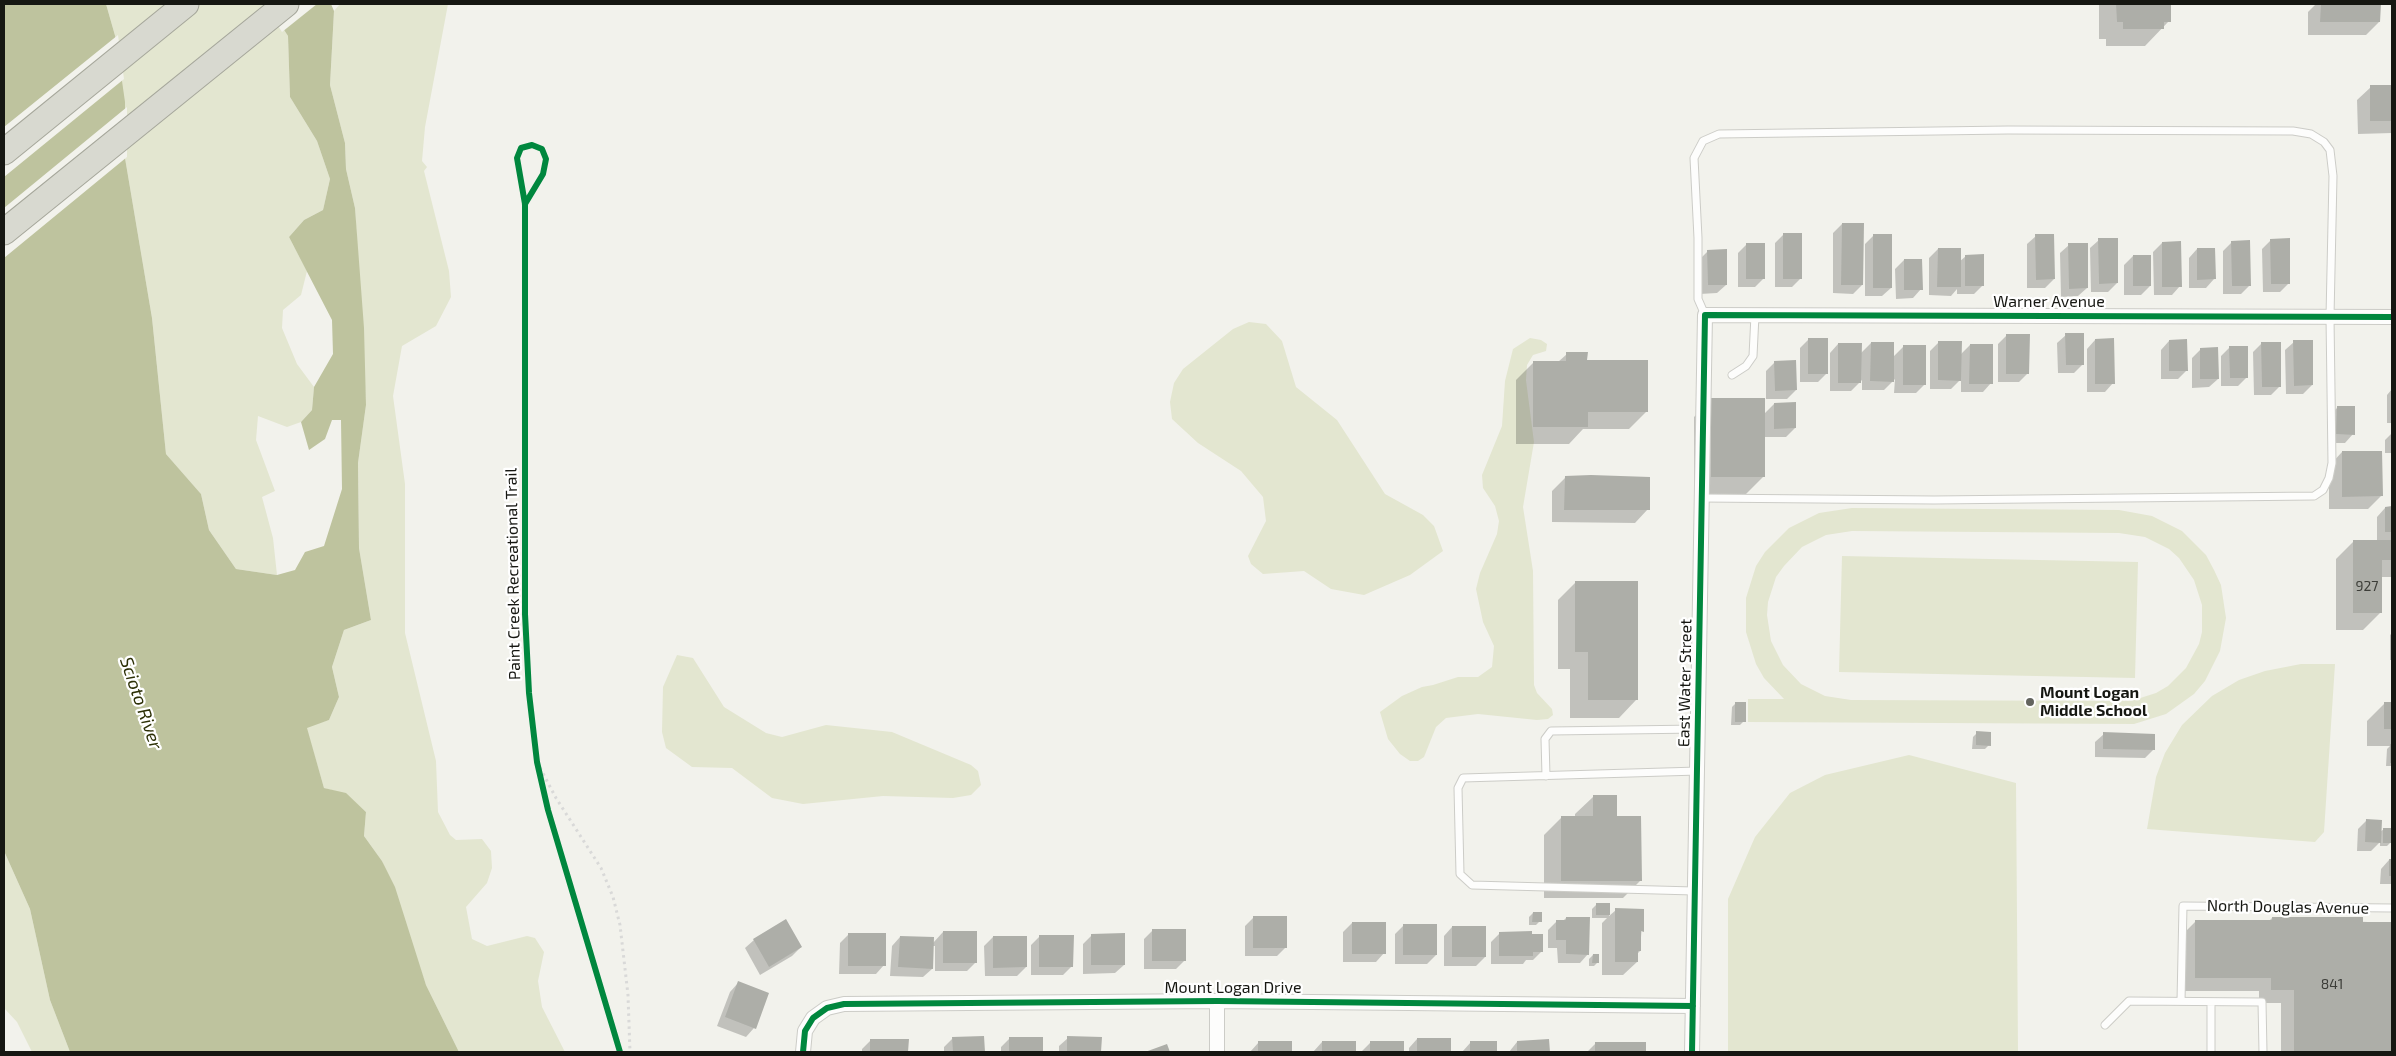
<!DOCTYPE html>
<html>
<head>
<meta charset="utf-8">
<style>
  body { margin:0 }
  #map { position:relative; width:2396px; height:1056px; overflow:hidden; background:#f2f2ec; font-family:"Exo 2",sans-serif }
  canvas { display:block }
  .frame { position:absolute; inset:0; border:5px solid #161712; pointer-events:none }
</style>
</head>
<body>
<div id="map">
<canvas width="2396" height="1056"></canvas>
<div class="frame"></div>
</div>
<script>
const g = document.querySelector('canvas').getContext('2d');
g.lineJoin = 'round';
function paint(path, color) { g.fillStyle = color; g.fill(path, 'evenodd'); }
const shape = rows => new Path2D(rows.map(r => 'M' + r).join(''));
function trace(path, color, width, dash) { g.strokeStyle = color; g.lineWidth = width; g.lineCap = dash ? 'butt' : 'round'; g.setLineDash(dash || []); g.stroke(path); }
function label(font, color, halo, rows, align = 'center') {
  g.font = font + ' "Exo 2",sans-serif'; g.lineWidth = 4.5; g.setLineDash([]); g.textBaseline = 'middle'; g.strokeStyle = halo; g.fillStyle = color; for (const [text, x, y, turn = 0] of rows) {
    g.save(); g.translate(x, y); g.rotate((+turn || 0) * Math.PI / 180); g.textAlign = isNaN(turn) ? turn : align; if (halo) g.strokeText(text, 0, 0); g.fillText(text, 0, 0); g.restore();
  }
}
paint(shape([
  [106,4,267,4,288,36,290,97,317,141,330,179,323,210,304,220,289,237,307,271,301,295,283,310,282,328,297,364,314,387,312,410,301,422,287,427,258,416,256,440,275,491,262,497,273,538,277,575,236,569,209,530,201,494,166,454,152,318,125,158,116,39],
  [340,4,448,4,425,127,422,161,427,167,424,171,449,271,451,297,436,326,402,346,393,396,405,484,405,633,436,761,438,812,450,835,456,840,482,839,491,851,492,868,487,883,466,907,472,939,487,946,527,936,535,938,544,952,538,981,542,1007,565,1052,459,1052,426,985,382,861,364,836,366,812,346,794,324,788,306,727,329,720,339,697,332,667,344,630,371,620,359,548,358,463,366,405,355,208,346,169,345,143,330,85,334,11],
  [1249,322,1266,324,1282,341,1296,387,1337,420,1385,494,1423,515,1434,526,1443,551,1410,575,1364,595,1331,589,1304,571,1263,574,1251,564,1248,556,1266,521,1263,497,1241,471,1198,443,1172,419,1170,402,1174,383,1183,369,1233,329],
  [1530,338,1541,340,1547,344,1546,351,1533,355,1527,365,1526,380,1534,442,1523,507,1533,571,1534,685,1537,693,1552,709,1553,715,1548,719,1537,720,1478,714,1446,718,1436,727,1424,757,1418,761,1410,761,1400,754,1388,739,1380,712,1402,696,1422,687,1433,685,1458,677,1478,677,1492,667,1494,646,1483,622,1476,589,1480,573,1497,534,1499,521,1495,506,1483,488,1482,475,1502,426,1505,381,1513,349],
  [1852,508,2119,510,2152,516,2182,531,2206,555,2214,570,2221,585,2226,618,2220,651,2205,681,2194,694,2166,714,2134,724,1748,722,1748,699,1784,699,1764,678,1756,664,1746,632,1746,598,1756,566,1765,552,1789,528,1819,513],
  [1852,531,2119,533,2145,537,2169,549,2179,558,2194,580,2202,605,2202,632,2199,644,2186,668,2168,686,2156,693,2131,701,1851,700,1825,696,1801,684,1783,665,1771,641,1767,615,1768,602,1776,577,1784,566,1802,547,1826,535],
  [1842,556,2138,562,2135,678,1839,672],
  [677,655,693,658,724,707,766,733,782,737,826,725,892,732,971,765,978,771,981,785,971,795,953,798,883,796,803,804,772,798,732,768,692,767,666,748,662,732,663,687],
  [2301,664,2335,664,2324,832,2315,842,2147,829,2156,777,2165,753,2182,725,2212,696,2239,680,2265,671],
  [1909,755,2016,783,2018,1052,1728,1052,1728,899,1755,837,1790,793,1825,775],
  [4,851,30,909,50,1000,70,1052,32,1052,17,1022,4,1008]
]), '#e3e6d0');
paint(shape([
  [4,4,106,4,116,39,125,102,125,158,152,318,166,454,201,494,209,530,236,569,277,575,295,570,305,552,324,546,342,489,341,420,332,420,325,439,309,450,301,422,312,410,314,387,333,354,332,320,289,237,304,220,323,210,330,179,317,141,290,97,288,36,267,4,331,4,334,11,330,85,345,143,346,169,355,208,364,328,366,405,358,463,359,548,371,620,344,630,332,667,339,697,329,720,307,728,324,788,346,793,366,812,364,836,382,861,395,887,426,985,459,1052,70,1052,50,1000,30,909,4,851]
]), '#bec39e');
paint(shape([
  [264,4,317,4,282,32],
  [118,35,124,79,4,177,4,127],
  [127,107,127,157,4,258,4,208]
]), '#f2f2ec');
paint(shape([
  [2099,4,2169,4,2169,21,2145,46,2106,46,2106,39,2099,39],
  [2316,4,2379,4,2379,22,2366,35,2308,35,2308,12],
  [2392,86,2392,133,2358,134,2357,100,2371,87],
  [1842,224,1862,285,1853,294,1833,293,1833,233],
  [1784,234,1801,278,1792,287,1775,287,1775,243],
  [1874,235,1891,288,1882,296,1865,296,1865,244],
  [2036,236,2054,279,2045,288,2027,288,2027,244],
  [2099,240,2117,283,2108,292,2091,292,2090,248],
  [2271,240,2289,283,2280,292,2263,292,2262,249],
  [2232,242,2250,285,2241,294,2223,294,2223,251],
  [2162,243,2180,286,2172,295,2154,295,2153,252],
  [1746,245,1764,278,1755,287,1738,287,1738,253],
  [2069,245,2087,288,2078,296,2061,297,2060,253],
  [1938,249,1959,262,1966,256,1983,285,1974,294,1957,294,1957,289,1951,296,1929,295,1929,258],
  [2197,249,2214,279,2206,288,2189,288,2189,258],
  [1708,251,1726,285,1717,293,1700,294,1699,260],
  [2133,256,2150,286,2141,295,2124,295,2124,265],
  [1904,260,1921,289,1913,298,1896,299,1895,269],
  [2007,335,2028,373,2019,382,1998,382,1998,344],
  [2066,335,2083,364,2074,373,2058,373,2057,343],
  [1808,340,1827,373,1818,382,1800,382,1800,348],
  [2095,340,2113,383,2105,392,2087,392,2087,349],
  [2169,341,2187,370,2178,379,2161,379,2161,350],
  [1939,342,1960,355,1970,345,1991,383,1983,392,1961,392,1961,379,1951,389,1930,389,1930,351],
  [2294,342,2312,385,2303,394,2286,394,2285,350],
  [1871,343,1893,357,1903,347,1925,384,1916,393,1894,393,1895,379,1884,390,1862,390,1862,380,1851,391,1830,391,1830,353,1838,344,1860,354],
  [2262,343,2280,386,2271,395,2254,395,2253,352],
  [2230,347,2247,377,2238,386,2221,386,2221,356],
  [2201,349,2218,379,2209,387,2192,388,2192,358],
  [1567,354,1586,361,1647,411,1629,429,1583,429,1569,444,1516,444,1516,380,1534,362,1558,362],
  [1775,362,1796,390,1787,399,1766,399,1766,371],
  [2392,389,2392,423,2387,423,2387,395],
  [1712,399,1764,414,1774,404,1795,428,1786,437,1764,437,1764,476,1746,494,1694,494,1694,417],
  [2338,407,2353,434,2345,443,2328,443,2329,416],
  [2392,433,2392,453,2385,453,2385,440],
  [2342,452,2381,496,2368,509,2329,509,2329,466],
  [1565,478,1648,509,1635,523,1552,522,1552,491],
  [2385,508,2392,508,2392,577,2381,577,2381,612,2363,630,2336,630,2336,559,2354,541,2377,541,2377,517],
  [1576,582,1636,700,1619,718,1570,718,1570,669,1558,669,1558,600],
  [2392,633,2392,660,2390,660,2390,635],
  [1736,703,1744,721,1740,725,1731,725,1732,707],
  [2385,703,2392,703,2392,766,2386,766,2387,749,2390,746,2367,746,2367,721],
  [1977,733,1989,745,1985,749,1972,749,1973,737],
  [2104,734,2154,749,2145,758,2095,757,2095,742],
  [1593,797,1616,818,1640,881,1623,898,1544,898,1544,835,1562,817,1575,817,1575,814],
  [2366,821,2380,832,2384,829,2391,842,2387,846,2380,846,2380,842,2371,851,2357,851,2358,829],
  [2389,860,2392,860,2392,884,2380,884,2381,869],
  [1609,904,1609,916,1616,910,1643,910,1640,951,1637,954,1637,962,1623,975,1602,975,1602,923,1607,918,1592,918,1592,909,1596,905],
  [1533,913,1540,921,1536,925,1529,925,1529,917],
  [1254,917,1286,947,1277,956,1245,956,1245,926],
  [1566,918,1588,954,1580,963,1558,963,1557,948,1548,948,1548,930,1557,921,1563,921],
  [2272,918,2392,923,2392,1052,2281,1052,2281,1003,2259,1003,2259,991,2182,991,2182,935,2195,922,2269,921],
  [1352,923,1384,953,1376,962,1343,962,1343,932],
  [1404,925,1436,955,1427,964,1395,964,1395,934],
  [1452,927,1485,957,1476,966,1444,966,1444,936],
  [1153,930,1185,960,1176,969,1144,969,1144,939],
  [943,932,976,962,967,971,935,971,935,946,932,946,932,969,923,977,890,976,892,946,900,937,933,943],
  [1500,933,1541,952,1533,960,1526,960,1523,964,1491,964,1491,942],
  [848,935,884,965,876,974,839,974,840,943],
  [1092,935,1124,965,1115,973,1083,974,1083,944],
  [1040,936,1072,966,1063,975,1031,975,1031,945],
  [993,937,1026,967,1017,976,985,976,984,946],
  [754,940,801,947,792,956,760,975,745,948],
  [1593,955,1598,962,1594,966,1589,966,1589,959],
  [738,983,754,1028,746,1037,717,1026,730,992],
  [953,1038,983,1038,983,1052,944,1052,944,1047],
  [1010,1038,1042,1038,1042,1052,1001,1052,1001,1047],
  [1068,1038,1100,1038,1100,1052,1059,1052,1059,1046],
  [1417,1039,1450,1039,1450,1052,1409,1052,1409,1048],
  [871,1040,907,1040,907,1052,862,1052,862,1049],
  [1548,1041,1549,1052,1509,1052,1517,1042],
  [1259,1042,1291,1042,1291,1052,1250,1052],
  [1322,1042,1355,1042,1354,1052,1313,1052],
  [1403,1042,1403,1052,1361,1052,1370,1043],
  [1471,1042,1496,1043,1496,1052,1462,1052],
  [1596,1043,1645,1043,1645,1052,1587,1052]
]), '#0003');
paint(shape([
  [2116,4,2171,4,2171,22,2164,22,2164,29,2123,29,2123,22,2117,22],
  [2321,4,2381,4,2380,22,2320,22],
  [2370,85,2392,85,2392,121,2370,121],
  [1842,223,1864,223,1863,285,1841,285],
  [1783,233,1802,233,1802,279,1783,279],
  [1873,234,1892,234,1892,288,1873,288],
  [2035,234,2054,234,2055,279,2036,280],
  [2098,238,2118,238,2118,283,2099,284],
  [2290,238,2290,284,2271,284,2270,239],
  [2250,240,2251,286,2232,286,2231,241],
  [2181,241,2182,287,2162,287,2162,242],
  [1746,243,1765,243,1765,279,1746,279],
  [2068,243,2088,243,2088,288,2069,289],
  [1938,248,1961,248,1961,287,1937,287],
  [2197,248,2215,248,2216,279,2197,280],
  [1727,249,1727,285,1708,285,1707,250],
  [1984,254,1984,286,1965,286,1965,255],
  [2133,255,2151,255,2151,286,2133,286],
  [1904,259,1922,259,1923,290,1904,290],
  [2065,333,2084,333,2084,365,2066,365],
  [2006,334,2030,334,2029,374,2006,374],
  [1808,338,1828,338,1828,374,1808,374],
  [2114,338,2115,384,2095,384,2095,339],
  [2187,339,2188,371,2169,371,2169,340],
  [2293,340,2313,340,2313,385,2294,386],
  [1938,341,1962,341,1961,381,1938,380],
  [1871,342,1894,342,1894,382,1870,381],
  [2261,342,2281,342,2281,387,2262,387],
  [1838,343,1862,343,1861,383,1838,383],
  [1970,344,1993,344,1993,384,1969,384],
  [1903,345,1926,345,1926,385,1903,385],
  [2229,346,2248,346,2248,378,2230,378],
  [2218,347,2219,379,2200,379,2200,348],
  [1566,352,1588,352,1587,360,1648,360,1648,412,1588,412,1588,427,1533,427,1533,361,1566,361],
  [1796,360,1797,390,1775,391,1774,361],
  [1711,398,1765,398,1765,477,1711,477],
  [1796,402,1796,428,1774,429,1774,403],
  [2337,406,2355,406,2355,435,2336,434],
  [2342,451,2382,451,2383,496,2342,497],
  [1591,475,1650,477,1650,510,1564,510,1565,476],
  [2392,506,2392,532,2385,532,2385,507],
  [2353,540,2392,540,2392,560,2382,560,2382,613,2353,613],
  [1575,581,1638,581,1638,700,1588,700,1588,652,1575,652],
  [1735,702,1746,702,1746,722,1735,722],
  [2384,702,2392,702,2392,729,2384,729],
  [1976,731,1991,732,1991,746,1976,745],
  [2103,732,2155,734,2155,750,2103,749],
  [2390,744,2392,744,2392,763,2390,763],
  [1593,795,1617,795,1617,816,1641,816,1642,881,1561,881,1561,816,1593,816],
  [2366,819,2382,820,2381,843,2365,842],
  [2383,828,2392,828,2392,843,2383,843],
  [2389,859,2392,859,2392,876,2389,876],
  [1596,903,1610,903,1610,915,1596,915],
  [1615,908,1644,909,1644,932,1641,931,1641,951,1638,951,1638,962,1615,962],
  [1533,912,1542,912,1542,922,1532,922],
  [1253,916,1287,916,1287,948,1253,948],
  [1566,917,1590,917,1589,955,1566,954,1566,940,1556,940,1556,920,1566,920],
  [2272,917,2363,917,2363,922,2392,922,2392,1052,2294,1052,2294,990,2271,990,2271,978,2195,978,2195,920,2272,920],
  [786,919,802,947,769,967,753,939],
  [1352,922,1386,922,1386,954,1352,954],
  [1403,924,1437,924,1437,955,1403,955],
  [1452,926,1486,926,1486,957,1452,957],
  [1152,929,1186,929,1186,961,1152,961],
  [943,931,977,931,977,963,943,963],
  [1532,931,1532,934,1543,934,1543,952,1533,952,1533,956,1499,956,1499,932],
  [848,933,886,933,886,966,848,966],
  [1125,933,1125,965,1091,965,1091,934],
  [1039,935,1074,935,1073,967,1039,967],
  [900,936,934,937,933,969,898,967],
  [993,936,1027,936,1027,967,993,968],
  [1593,954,1599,954,1599,963,1592,963],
  [738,981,769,993,756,1029,725,1017],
  [984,1036,985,1052,953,1052,952,1037],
  [1067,1036,1102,1037,1101,1052,1067,1052],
  [1009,1037,1043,1037,1043,1052,1009,1052],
  [1417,1038,1451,1038,1451,1052,1417,1052],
  [870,1039,909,1039,908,1052,870,1052],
  [1549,1039,1550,1052,1517,1052,1517,1041],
  [1258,1041,1292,1041,1292,1052,1258,1052],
  [1322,1041,1356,1041,1356,1052,1322,1052],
  [1370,1041,1404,1041,1404,1052,1370,1052],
  [1470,1041,1497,1041,1497,1052,1470,1052],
  [1595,1042,1646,1042,1646,1052,1595,1052],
  [1167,1044,1170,1052,1145,1052]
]), '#adaea8');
const lane = shape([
  [1732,375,1746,366,1753,356,1755,315],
  [1702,498,1934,500,2314,496,2323,490,2329,478,2332,463,2330,317,2333,176,2330,150,2324,142,2311,134,2293,131,2008,130,1719,134,1703,141,1694,158,1698,238,1698,299,1705,315],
  [1546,776,1545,739,1551,731,1698,729],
  [1694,891,1472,885,1460,874,1458,788,1463,778,1698,771],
  [2181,1001,2183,906,2392,908],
  [2211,1002,2211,1052],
  [2105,1025,2129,1001,2262,1002,2263,1052]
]);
const street = shape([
  [803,1052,805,1031,813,1018,827,1008,844,1004,1217,1001,1693,1006],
  [1217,1052,1217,1001],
  [1692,1052,1705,315,2392,317]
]);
const highway = shape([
  [4,152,186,4],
  [4,232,286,4]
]);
trace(lane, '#ccccc7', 9);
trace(street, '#ccccc7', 16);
trace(highway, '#a6a79b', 27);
trace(shape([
  [537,762,556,798,601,868,613,897,620,925,628,995,630,1052]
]), '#d9d9d8', 3, [2.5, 4]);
trace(lane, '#fdfdfc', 7);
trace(street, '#fdfdfc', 14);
trace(highway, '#d8d9d0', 25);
trace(shape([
  [525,204,543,174,546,159,542,149,532,145,521,148,517,158,525,204,525,614,529,693,537,762,548,810,620,1052],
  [803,1052,805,1031,813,1018,827,1008,844,1004,1217,1001,1693,1006],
  [1692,1052,1705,315,2392,317]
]), '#00873e', 6);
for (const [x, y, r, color] of [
  [2030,702,5,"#63645e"]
]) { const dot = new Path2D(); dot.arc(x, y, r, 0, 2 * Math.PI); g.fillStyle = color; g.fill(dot); trace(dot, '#fff', 2); }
label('14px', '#3c3d38', null, [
  ["927",2367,586],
  ["841",2332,984]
]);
label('16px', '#161712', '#fff', [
  ["Warner Avenue",2049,302],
  ["Paint Creek Recreational Trail",513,574,-91],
  ["East Water Street",1685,683,-89],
  ["North Douglas Avenue",2288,907,1],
  ["Mount Logan Drive",1233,988]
]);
label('bold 16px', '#161712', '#fff', [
  ["Mount Logan",2040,693],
  ["Middle School",2040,711]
], 'left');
label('italic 18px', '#2d3107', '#fff', [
  ["Scioto River",141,703,71]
]);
</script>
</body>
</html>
